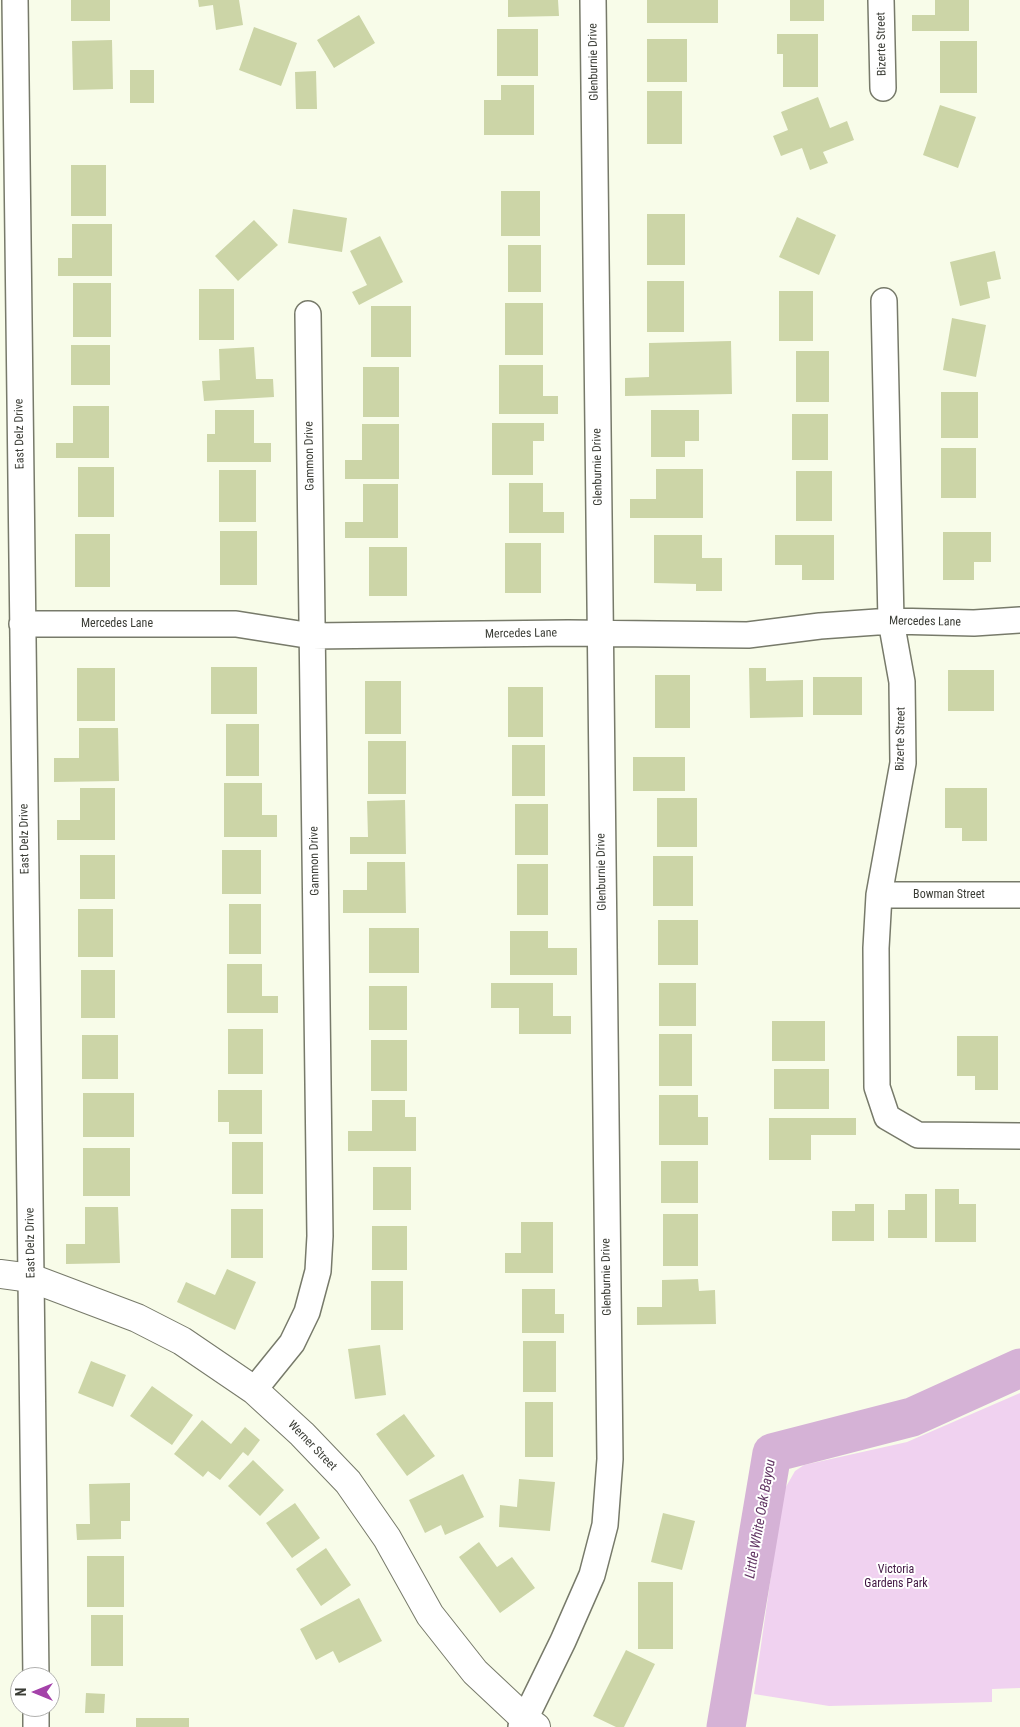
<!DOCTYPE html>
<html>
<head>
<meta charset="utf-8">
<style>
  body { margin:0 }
  #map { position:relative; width:1020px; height:1727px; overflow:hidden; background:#f8fce9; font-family:"Roboto Condensed",sans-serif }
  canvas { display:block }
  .north { position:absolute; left:10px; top:1667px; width:50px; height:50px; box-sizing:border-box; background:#fff; border:1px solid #b1b1af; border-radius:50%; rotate:270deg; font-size:14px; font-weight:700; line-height:20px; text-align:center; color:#3b3d36 }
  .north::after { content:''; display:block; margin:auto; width:18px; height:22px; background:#a442a9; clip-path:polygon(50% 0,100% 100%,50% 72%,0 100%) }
</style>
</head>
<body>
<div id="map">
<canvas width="1020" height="1727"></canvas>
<div class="north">N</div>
</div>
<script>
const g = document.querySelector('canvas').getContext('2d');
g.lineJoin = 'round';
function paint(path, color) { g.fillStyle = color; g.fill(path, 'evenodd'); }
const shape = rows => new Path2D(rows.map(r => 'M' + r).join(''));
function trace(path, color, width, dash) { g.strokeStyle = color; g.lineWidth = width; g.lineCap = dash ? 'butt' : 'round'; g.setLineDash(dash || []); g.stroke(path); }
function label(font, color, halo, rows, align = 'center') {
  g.font = font + ' "Roboto Condensed",sans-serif'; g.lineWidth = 4; g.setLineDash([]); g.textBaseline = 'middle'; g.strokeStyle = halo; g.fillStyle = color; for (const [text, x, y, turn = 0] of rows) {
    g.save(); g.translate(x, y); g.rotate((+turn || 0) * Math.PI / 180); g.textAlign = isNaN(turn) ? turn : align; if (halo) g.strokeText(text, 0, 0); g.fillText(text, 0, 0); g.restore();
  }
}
paint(shape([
  [1020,1393,1020,1688,992,1689,992,1702,829,1706,754,1694,783,1492,795,1471,804,1465,907,1442]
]), '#f0d2f0');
trace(shape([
  [726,1727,772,1453,912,1417,1020,1368]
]), '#d5b2d6', 39);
paint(shape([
  [71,0,110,0,110,21,71,21],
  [198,0,239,0,243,25,216,30,213,5,199,7],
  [508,0,558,0,559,16,508,17],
  [647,0,718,0,718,23,647,23],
  [790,0,824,0,824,21,790,21],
  [935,0,969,0,969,31,912,31,912,15,935,15],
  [359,15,375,43,334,68,317,40],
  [254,27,297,43,281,86,239,70],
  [497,29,538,29,538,76,497,76],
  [777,34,818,34,818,87,783,87,783,54,777,54],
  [647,39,687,39,687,82,647,82],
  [112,40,113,89,73,90,72,41],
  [940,41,977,41,977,93,940,93],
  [130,70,154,70,154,103,130,103],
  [316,71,317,109,296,109,295,72],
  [501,85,534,85,534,135,484,135,484,100,501,100],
  [647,91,682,91,682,144,647,144],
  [818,97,830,128,847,121,854,140,823,152,828,163,810,170,802,148,781,156,773,136,788,130,781,112],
  [940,105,976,117,958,168,923,155],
  [71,165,106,165,106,216,71,216],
  [501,191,540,191,540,236,501,236],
  [293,209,347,218,342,252,288,243],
  [647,214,685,214,685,265,647,265],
  [797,217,836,235,819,275,779,257],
  [254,220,278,245,238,281,215,256],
  [72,224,112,224,112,276,58,276,58,258,72,258],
  [380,236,403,282,359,305,352,292,367,285,350,251],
  [508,245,541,245,541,292,508,292],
  [995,251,1001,279,987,282,990,298,960,306,950,262],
  [647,281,684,281,684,332,647,332],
  [73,283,111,283,111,337,73,337],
  [199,289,234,289,234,340,199,340],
  [779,291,813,291,813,341,779,341],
  [505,303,543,303,543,355,505,355],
  [371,306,411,306,411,357,371,357],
  [952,318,986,325,976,377,943,370],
  [731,341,732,394,625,396,625,378,649,377,649,343],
  [71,345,110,345,110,385,71,385],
  [254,347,256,379,273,379,274,397,204,401,202,381,220,380,219,349],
  [796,351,829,351,829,402,796,402],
  [499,365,543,365,543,396,558,396,558,414,499,414],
  [363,367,399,367,399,417,363,417],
  [941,392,978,392,978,438,941,438],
  [73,406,109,406,109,458,56,458,56,443,73,443],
  [215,410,254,410,254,443,271,443,271,462,207,462,207,434,215,434],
  [651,410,699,410,699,441,685,441,685,457,651,457],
  [792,414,828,414,828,460,792,460],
  [492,423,544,423,544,441,533,441,533,475,492,475],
  [362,424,399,424,399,479,345,479,345,460,362,460],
  [941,448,976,448,976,498,941,498],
  [78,467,114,467,114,517,78,517],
  [656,469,703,469,703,518,630,518,630,499,656,499],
  [219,470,256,470,256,522,219,522],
  [796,471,832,471,832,521,796,521],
  [509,483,543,483,543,512,564,512,564,533,509,533],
  [363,484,398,484,398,538,345,538,345,522,363,522],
  [220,531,257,531,257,585,220,585],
  [943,532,991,532,991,562,974,562,974,580,943,580],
  [75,534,110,534,110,587,75,587],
  [654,535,702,535,702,558,722,558,722,591,696,591,696,584,654,583],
  [775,535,834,535,834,580,802,580,802,565,775,565],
  [505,543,541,543,541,593,505,593],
  [369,547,407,547,407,596,369,596],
  [211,667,257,667,257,714,211,714],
  [77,668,115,668,115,721,77,721],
  [749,668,766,668,766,681,803,680,803,717,750,718],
  [948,670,994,670,994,711,948,711],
  [655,675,690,675,690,728,655,728],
  [813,677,862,677,862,715,813,715],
  [365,681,401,681,401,734,365,734],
  [508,687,543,687,543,737,508,737],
  [226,724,259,724,259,776,226,776],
  [79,728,118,728,119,781,54,782,54,758,79,758],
  [368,741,406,741,406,794,368,794],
  [512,745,545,745,545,796,512,796],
  [633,757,685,757,685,791,633,791],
  [224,783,262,783,262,815,277,815,277,837,224,837],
  [80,788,115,788,115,840,57,840,57,820,80,820],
  [945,788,987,788,987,841,962,841,962,828,945,828],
  [657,798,697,798,697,847,657,847],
  [405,800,406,854,350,854,350,837,368,837,367,801],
  [515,804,548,804,548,855,515,855],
  [222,850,261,850,261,894,222,894],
  [80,855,115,855,115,899,80,899],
  [653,856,693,856,693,906,653,906],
  [367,862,405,862,406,913,343,913,343,890,367,890],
  [517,864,548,864,548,915,517,915],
  [229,904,261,904,261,954,229,954],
  [78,909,113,909,113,957,78,957],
  [658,920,698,920,698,965,658,965],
  [369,928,419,928,419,973,369,973],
  [510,931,548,931,548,948,577,948,577,975,510,975],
  [227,964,262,964,262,996,278,996,278,1013,227,1013],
  [81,970,115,970,115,1018,81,1018],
  [491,983,553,983,553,1016,571,1016,571,1034,519,1034,519,1008,491,1008],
  [659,983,696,983,696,1026,659,1026],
  [369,986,407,986,407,1030,369,1030],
  [772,1021,825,1021,825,1061,772,1061],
  [228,1029,263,1029,263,1074,228,1074],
  [659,1034,692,1034,692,1086,659,1086],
  [82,1035,118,1035,118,1079,82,1079],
  [957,1036,998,1036,998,1090,975,1090,975,1076,957,1076],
  [371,1040,407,1040,407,1091,371,1091],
  [774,1069,829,1069,829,1109,774,1109],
  [218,1090,262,1090,262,1134,229,1134,229,1122,218,1122],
  [83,1093,134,1093,134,1137,83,1137],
  [659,1095,698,1095,698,1117,708,1117,708,1145,659,1145],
  [372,1100,405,1100,405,1117,416,1117,416,1151,348,1151,348,1131,372,1131],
  [769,1118,856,1118,856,1135,811,1135,811,1160,769,1160],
  [232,1142,263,1142,263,1194,232,1194],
  [83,1148,130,1148,130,1196,83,1196],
  [661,1161,698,1161,698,1203,661,1203],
  [373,1167,411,1167,411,1210,373,1210],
  [935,1189,959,1189,959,1204,976,1204,976,1242,935,1242],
  [905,1194,927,1194,927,1238,888,1238,888,1210,905,1210],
  [855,1204,874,1204,874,1241,832,1241,832,1211,855,1211],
  [85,1207,118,1207,120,1263,66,1264,66,1244,85,1244],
  [231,1209,263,1209,263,1258,231,1258],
  [663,1214,698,1214,698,1266,663,1266],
  [521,1222,553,1222,553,1273,505,1273,505,1253,521,1253],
  [372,1226,407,1226,407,1270,372,1270],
  [227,1269,256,1282,235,1330,177,1302,186,1282,215,1295],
  [698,1279,699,1291,715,1290,716,1324,637,1325,637,1307,662,1307,662,1280],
  [371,1281,403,1281,403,1330,371,1330],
  [522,1289,555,1289,555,1314,564,1314,564,1333,522,1333],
  [523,1341,556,1341,556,1392,523,1392],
  [380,1345,386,1395,355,1399,348,1349],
  [91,1361,126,1375,113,1407,78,1393],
  [152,1386,193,1415,172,1445,130,1416],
  [525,1402,553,1402,553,1457,525,1457],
  [404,1414,435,1456,407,1476,376,1434],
  [202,1420,231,1444,245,1427,260,1440,248,1456,243,1452,220,1480,208,1471,203,1477,174,1454],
  [253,1460,284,1490,260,1516,228,1486],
  [463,1474,484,1517,445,1535,441,1525,425,1533,409,1500],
  [519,1479,555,1482,550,1531,499,1527,500,1505,517,1507],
  [130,1483,130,1521,121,1521,121,1539,77,1540,76,1524,90,1524,89,1484],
  [295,1503,320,1538,292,1558,266,1523],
  [663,1513,695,1521,682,1570,651,1562],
  [479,1542,497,1567,512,1557,535,1588,500,1613,459,1557],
  [326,1548,351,1585,321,1606,296,1569],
  [87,1556,124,1556,124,1607,87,1607],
  [638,1582,673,1582,673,1649,638,1649],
  [359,1598,382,1641,339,1663,333,1651,316,1660,300,1629],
  [91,1615,123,1615,123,1666,91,1666],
  [626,1650,655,1664,624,1727,616,1727,593,1716],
  [86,1693,105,1694,104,1713,85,1713],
  [136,1718,189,1718,189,1727,136,1727]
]), '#ccd5a7');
const minor = shape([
  [15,0,36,1677],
  [881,0,883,88],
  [884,301,891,621,902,682,903,763,879,895,876,948,877,1087,887,1117,918,1135,1020,1136],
  [22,624,236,624,312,636,568,633,748,635,820,626,891,621,974,623,1020,620],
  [879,895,1020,895],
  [254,1390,292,1343,307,1312,318,1271,320,1236,308,314],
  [36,1707,36,1727],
  [521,1727,563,1641,592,1575,605,1525,610,1459,593,0]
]);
const tertiary = shape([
  [0,1274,31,1278,137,1318,182,1341,254,1390,302,1434,348,1482,387,1538,430,1615,475,1672,525,1719,536,1727]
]);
trace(minor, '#777a6a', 28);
trace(tertiary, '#777a6a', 30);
trace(minor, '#fff', 25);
trace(tertiary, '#fff', 28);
label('12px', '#3b3d36', '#fff', [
  ["Bizerte Street",882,44,-91],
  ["Glenburnie Drive",594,62,-91],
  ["East Delz Drive",20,434,-91],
  ["Gammon Drive",310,456,-91],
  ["Glenburnie Drive",598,467,-91],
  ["Mercedes Lane",925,622,1],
  ["Mercedes Lane",117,624],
  ["Mercedes Lane",521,634,-1],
  ["Bizerte Street",901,739,-89],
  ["East Delz Drive",25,839,-91],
  ["Gammon Drive",315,861,-91],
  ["Glenburnie Drive",602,872,-91],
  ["Bowman Street",949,895],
  ["East Delz Drive",31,1243,-91],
  ["Glenburnie Drive",607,1277,-91],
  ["Werner Street",312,1446,46]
]);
label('12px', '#401642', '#fff', [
  ["Victoria",896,1570],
  ["Gardens Park",896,1584]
]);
label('italic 14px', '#613563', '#fff', [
  ["Little White Oak Bayou",761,1519,-80]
]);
</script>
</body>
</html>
